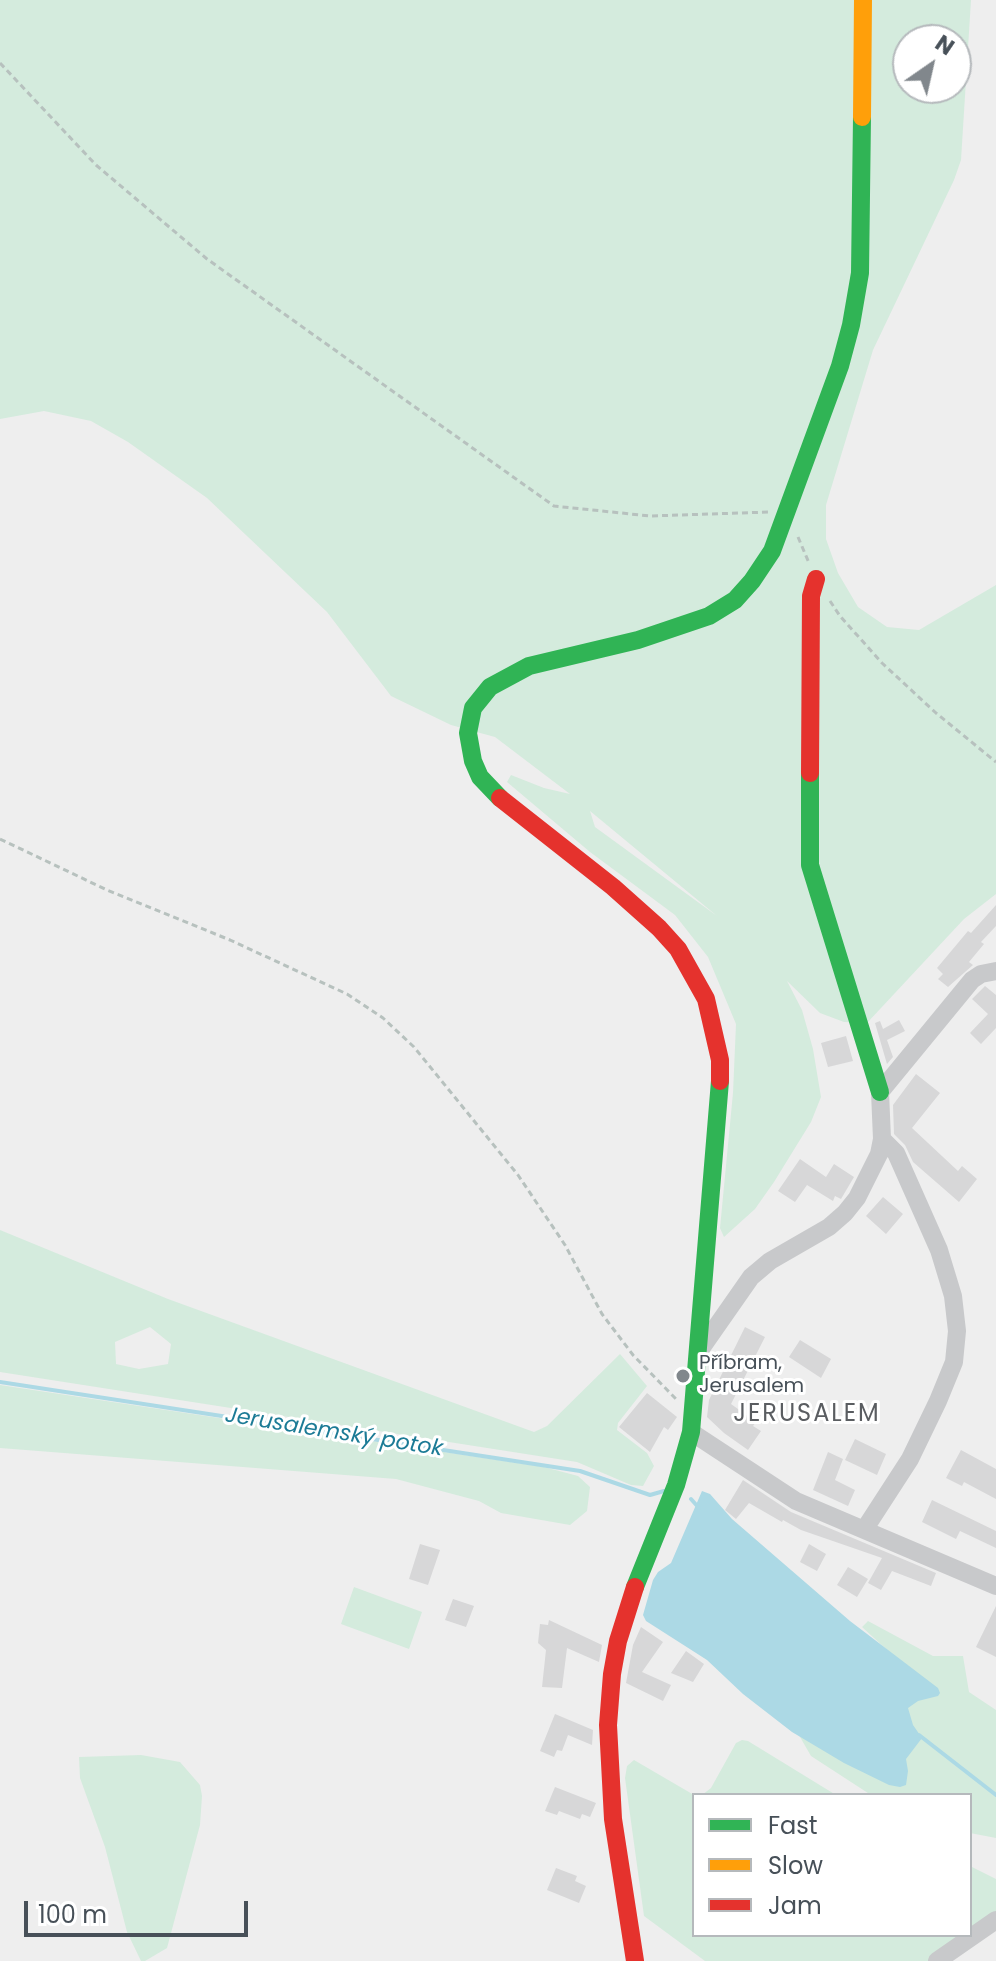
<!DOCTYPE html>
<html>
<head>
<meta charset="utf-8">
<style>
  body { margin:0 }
  #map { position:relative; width:996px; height:1961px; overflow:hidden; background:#eee; font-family:Poppins,sans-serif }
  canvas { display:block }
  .legend { position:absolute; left:692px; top:1793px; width:280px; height:144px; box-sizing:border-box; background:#fff; border:2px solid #b5b9bc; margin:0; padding:10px 14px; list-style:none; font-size:24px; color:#475058 }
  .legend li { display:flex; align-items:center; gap:16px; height:40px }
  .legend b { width:40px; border:2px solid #b5b9bc }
  .north { position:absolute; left:892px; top:24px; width:80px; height:80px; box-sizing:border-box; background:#fff; border:2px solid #b5b9bc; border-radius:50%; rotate:34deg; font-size:22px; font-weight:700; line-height:32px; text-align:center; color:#475058 }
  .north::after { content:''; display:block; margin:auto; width:28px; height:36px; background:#81878c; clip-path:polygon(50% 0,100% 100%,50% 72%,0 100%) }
  .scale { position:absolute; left:24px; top:1901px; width:224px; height:36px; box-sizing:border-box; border:4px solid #475058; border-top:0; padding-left:10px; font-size:24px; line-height:28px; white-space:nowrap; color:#475058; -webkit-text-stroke:6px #fff; paint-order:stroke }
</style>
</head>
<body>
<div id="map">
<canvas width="996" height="1961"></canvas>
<ul class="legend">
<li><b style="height:10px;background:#30b455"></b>Fast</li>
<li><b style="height:10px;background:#ff9f0a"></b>Slow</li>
<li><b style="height:10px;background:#e5322d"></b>Jam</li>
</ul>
<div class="north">N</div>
<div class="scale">100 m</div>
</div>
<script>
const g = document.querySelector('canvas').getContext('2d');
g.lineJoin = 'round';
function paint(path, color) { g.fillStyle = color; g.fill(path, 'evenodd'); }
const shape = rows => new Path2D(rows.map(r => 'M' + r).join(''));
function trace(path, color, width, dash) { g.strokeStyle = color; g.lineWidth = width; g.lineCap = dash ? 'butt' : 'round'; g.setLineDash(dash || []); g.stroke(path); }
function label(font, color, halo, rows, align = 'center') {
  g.font = font + ' Poppins,sans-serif'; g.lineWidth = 6; g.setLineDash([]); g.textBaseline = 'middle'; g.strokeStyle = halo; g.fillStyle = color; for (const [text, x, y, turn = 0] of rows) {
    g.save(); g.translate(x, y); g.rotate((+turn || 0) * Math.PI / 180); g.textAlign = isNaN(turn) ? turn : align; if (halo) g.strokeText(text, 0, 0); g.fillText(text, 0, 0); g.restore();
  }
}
paint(shape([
  [0,0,971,0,961,160,954,180,873,350,826,505,826,539,838,573,858,607,887,627,919,630,996,585,996,894,964,919,867,1023,844,1022,820,1013,787,981,802,1010,813,1049,821,1097,811,1122,774,1182,755,1209,724,1237,720,1228,733,1093,736,1024,708,957,675,915,590,852,507,782,511,775,544,788,570,794,495,737,451,725,391,696,327,612,207,498,128,442,91,421,44,411,0,419],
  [908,40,956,40,956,88,908,88],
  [590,811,717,916,595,827],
  [0,1230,168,1299,534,1432,547,1426,620,1354,647,1386,618,1423,617,1430,647,1453,654,1466,643,1486,631,1485,577,1462,0,1372],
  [150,1327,171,1344,168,1364,139,1369,116,1364,115,1342],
  [0,1385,544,1467,578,1476,590,1487,587,1511,570,1525,501,1513,479,1501,396,1479,0,1448],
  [354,1587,422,1612,409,1649,341,1624],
  [868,1621,933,1656,963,1656,969,1692,996,1710,996,1838,970,1833,970,1795,871,1795,811,1756,796,1730,910,1671,862,1627],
  [742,1740,748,1741,836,1795,702,1795,711,1788,736,1743],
  [141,1755,180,1762,200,1785,202,1796,200,1825,167,1948,145,1961,141,1961,127,1932,105,1847,80,1778,79,1757],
  [634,1760,694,1795,694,1935,965,1935,930,1961,705,1961,644,1916,625,1778,627,1766],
  [970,1866,996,1879,996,1915,970,1932]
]), '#d4ebdd');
paint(shape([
  [702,1491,710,1494,732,1519,850,1621,938,1688,940,1693,938,1696,918,1701,908,1708,913,1725,922,1738,906,1759,908,1771,906,1785,900,1787,889,1785,844,1763,792,1732,743,1694,707,1660,646,1621,643,1615,653,1580,658,1572,671,1563]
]), '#acd9e5');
trace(shape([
  [0,1382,580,1471,650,1495,664,1491],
  [691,1499,699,1508],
  [919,1735,996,1795]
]), '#acd9e5', 4);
paint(shape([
  [996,905,996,926,981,942,984,944,969,962,973,965,948,987,938,979,943,974,937,968,968,931,971,933],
  [985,986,996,995,996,1028,981,1044,970,1033,988,1014,972,999],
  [899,1020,905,1031,887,1040,893,1057,887,1064,875,1023,880,1021,883,1029],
  [846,1036,853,1061,828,1067,821,1043],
  [916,1074,940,1093,912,1128,958,1171,962,1166,977,1179,959,1202,913,1162,905,1145,894,1134,893,1105],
  [800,1159,826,1177,834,1164,854,1177,841,1199,835,1196,833,1201,807,1185,795,1202,778,1191],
  [883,1197,903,1214,886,1234,866,1216],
  [745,1327,765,1337,731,1404,756,1422,753,1426,761,1431,748,1450,724,1433,707,1417,709,1400],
  [800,1340,831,1359,821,1378,789,1357],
  [647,1393,677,1417,668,1430,664,1427,650,1452,619,1427],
  [855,1439,886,1454,877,1475,845,1460],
  [961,1450,996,1469,996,1499,964,1482,962,1486,946,1478],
  [828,1452,843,1459,835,1480,855,1490,848,1506,813,1490],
  [743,1480,791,1512,936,1573,931,1586,892,1571,881,1590,868,1583,882,1558,801,1530,783,1520,782,1522,749,1503,736,1519,725,1510],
  [932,1500,996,1531,996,1548,960,1531,956,1539,922,1522],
  [420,1544,440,1550,428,1585,409,1579],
  [809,1544,826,1554,817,1571,800,1562],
  [848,1567,868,1579,857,1597,837,1585],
  [453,1599,474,1606,466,1627,445,1620],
  [996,1606,996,1657,976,1647],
  [549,1620,602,1645,599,1662,567,1648,562,1688,542,1687,546,1650,538,1643,540,1624,548,1625],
  [641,1627,663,1642,642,1672,671,1685,663,1701,626,1683,633,1645],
  [686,1651,704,1664,693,1682,671,1673],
  [555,1714,593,1730,592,1745,568,1735,562,1751,557,1750,554,1757,540,1751],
  [555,1787,596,1803,590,1817,582,1814,580,1819,559,1811,557,1815,545,1811],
  [556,1868,577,1876,575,1881,586,1886,579,1903,547,1890]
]), '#d7d7d8');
trace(shape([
  [0,63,96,165,207,259,554,506,650,516,770,512],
  [798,537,809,563],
  [830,601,840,616,882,663,936,713,996,762],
  [0,839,107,890,230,940,347,994,383,1018,414,1047,518,1175,565,1245,602,1314,633,1355,676,1399]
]), '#b7c1be', 3, [6, 4]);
trace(shape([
  [700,1350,751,1277,770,1261,829,1227,845,1213,857,1198,879,1154,882,1139,880,1092,972,980,981,974,996,971],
  [691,1432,796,1501,996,1586],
  [864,1530,910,1459,938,1401,954,1362,957,1331,953,1296,939,1250,896,1153,882,1139],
  [937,1961,996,1920]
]), '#c8c9cb', 18);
trace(shape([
  [810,773,810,865,880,1092],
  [500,798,480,777,473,761,468,733,473,708,490,687,529,666,638,640,709,616,735,600,752,581,772,551,840,366,851,325,860,273,862,117],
  [635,1587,676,1485,691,1432,720,1081]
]), '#30b455', 18);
trace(shape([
  [862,117,863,0]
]), '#ff9f0a', 18);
trace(shape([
  [810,773,811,596,816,579],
  [500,798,613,887,659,928,678,949,706,999,720,1060,720,1081],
  [635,1587,618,1641,612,1674,608,1725,613,1819,635,1961]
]), '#e5322d', 18);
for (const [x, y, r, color] of [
  [683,1376,8,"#81878c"]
]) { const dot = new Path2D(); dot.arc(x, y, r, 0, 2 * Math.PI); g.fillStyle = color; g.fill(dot); trace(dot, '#fff', 3); }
label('20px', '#475058', '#fff', [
  ["Příbram,",699,1364],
  ["Jerusalem",699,1387]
], 'left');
label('italic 22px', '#1c7b96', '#fff', [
  ["Jerusalemský potok",334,1433,9]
]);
g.letterSpacing = '2px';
label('24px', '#5a5d61', '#fff', [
  ["JERUSALEM",807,1415]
]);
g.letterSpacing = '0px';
</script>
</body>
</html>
